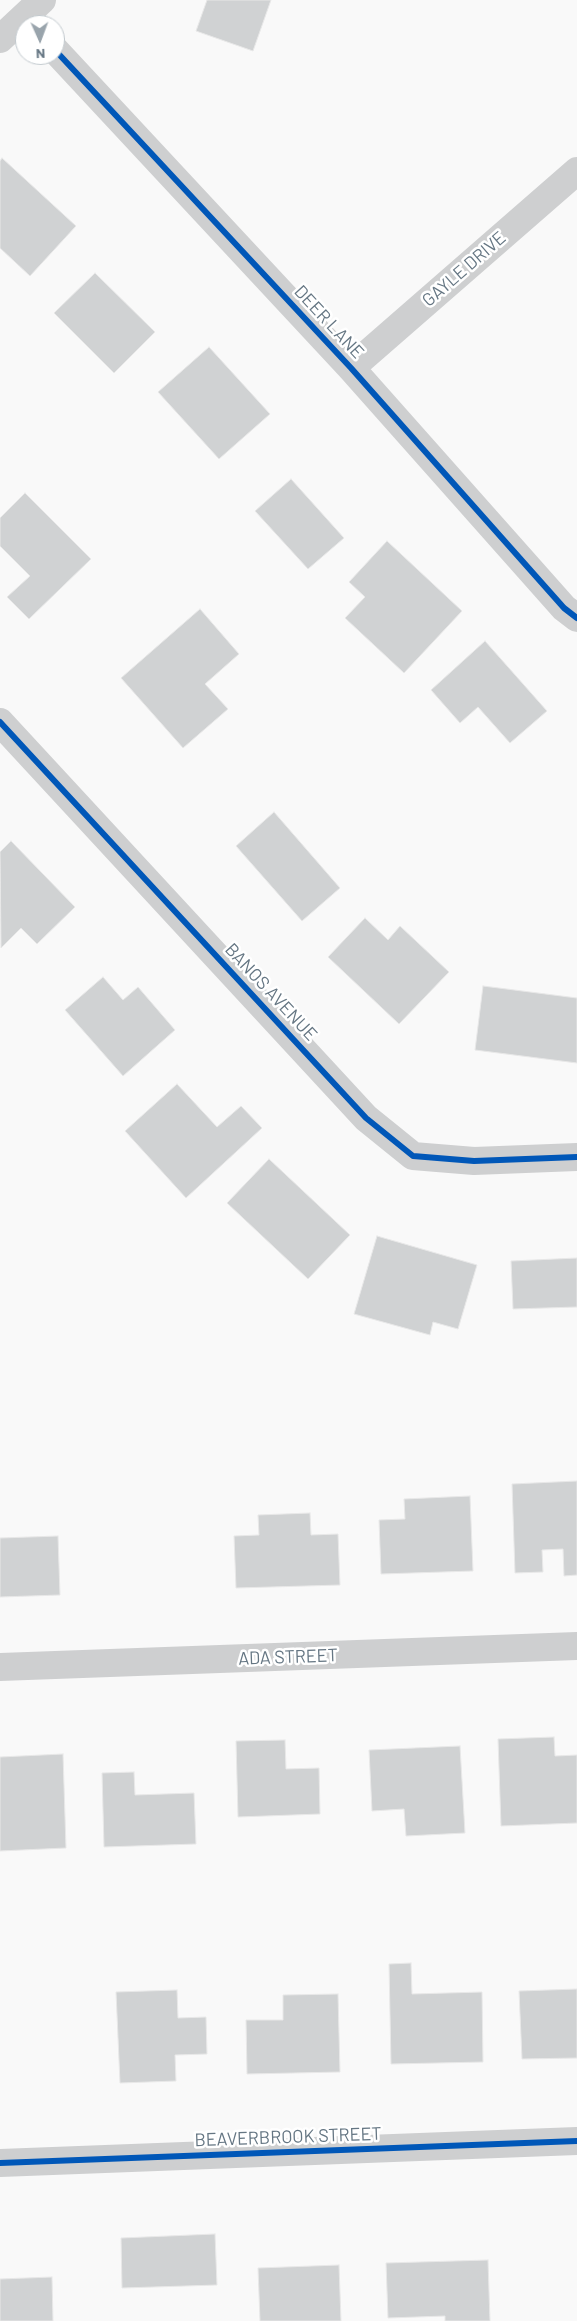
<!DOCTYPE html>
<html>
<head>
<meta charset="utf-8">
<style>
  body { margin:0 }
  #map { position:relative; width:577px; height:2321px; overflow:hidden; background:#f9f9f9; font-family:Barlow,sans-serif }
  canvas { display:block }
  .north { position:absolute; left:15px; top:15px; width:50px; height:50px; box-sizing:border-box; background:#fff; border:1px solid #c1c8cd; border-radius:50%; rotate:178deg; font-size:14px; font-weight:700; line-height:20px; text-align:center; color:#657683 }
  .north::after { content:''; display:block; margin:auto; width:18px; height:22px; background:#99a4ac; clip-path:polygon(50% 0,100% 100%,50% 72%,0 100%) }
</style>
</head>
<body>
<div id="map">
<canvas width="577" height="2321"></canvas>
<div class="north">N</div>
</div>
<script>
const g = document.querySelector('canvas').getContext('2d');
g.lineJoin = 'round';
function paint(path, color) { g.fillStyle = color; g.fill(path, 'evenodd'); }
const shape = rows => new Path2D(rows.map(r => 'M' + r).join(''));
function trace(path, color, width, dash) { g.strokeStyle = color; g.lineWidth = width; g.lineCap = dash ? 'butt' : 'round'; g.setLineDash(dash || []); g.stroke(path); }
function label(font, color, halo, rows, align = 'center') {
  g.font = font + ' Barlow,sans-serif'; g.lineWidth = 5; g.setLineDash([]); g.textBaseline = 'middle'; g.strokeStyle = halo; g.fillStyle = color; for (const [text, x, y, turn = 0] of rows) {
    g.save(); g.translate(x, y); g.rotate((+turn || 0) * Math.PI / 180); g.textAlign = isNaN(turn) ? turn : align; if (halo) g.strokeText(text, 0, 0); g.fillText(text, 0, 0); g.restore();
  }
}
const building = shape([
  [207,0,271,0,253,51,196,31,207,0],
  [2,158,76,226,30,276,0,248,0,161,2,158],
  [95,273,155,332,114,373,54,313,95,273],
  [209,347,270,414,219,459,158,392,209,347],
  [291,479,344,538,308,569,255,511,291,479],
  [25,493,91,559,29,619,7,597,30,576,0,546,0,518,25,493],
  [387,541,462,611,404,673,345,618,365,597,349,582,387,541],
  [200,609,239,654,205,684,228,709,183,748,121,678,200,609],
  [485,641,547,711,510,743,478,707,460,723,431,690,485,641],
  [274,812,340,888,302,921,236,846,274,812],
  [11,841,75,907,37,944,21,928,1,948,0,852,11,841],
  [365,918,388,940,400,926,449,972,399,1024,328,957,365,918],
  [103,977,123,1000,138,987,175,1030,123,1076,65,1010,103,977],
  [483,986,577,998,577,1063,475,1050,483,986],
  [177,1084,217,1127,241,1106,262,1128,186,1198,125,1131,177,1084],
  [269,1159,350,1235,308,1279,227,1203,269,1159],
  [377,1236,477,1265,458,1329,433,1322,430,1335,354,1314,377,1236],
  [577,1258,577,1307,513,1309,511,1261,577,1258],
  [577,1481,577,1575,564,1576,563,1549,542,1550,543,1572,515,1573,512,1484,577,1481],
  [470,1496,473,1571,381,1574,379,1520,405,1519,404,1499,470,1496],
  [310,1513,311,1535,338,1534,340,1585,236,1588,234,1536,259,1535,258,1515,310,1513],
  [58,1536,60,1595,0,1597,0,1538,58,1536],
  [554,1737,555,1756,577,1755,577,1823,501,1826,498,1739,554,1737],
  [285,1740,286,1769,319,1768,320,1814,238,1817,236,1741,285,1740],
  [460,1746,465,1833,406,1836,404,1809,372,1811,369,1750,460,1746],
  [63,1754,66,1848,0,1851,0,1757,63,1754],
  [134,1772,135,1795,194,1793,196,1844,104,1847,102,1773,134,1772],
  [411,1963,412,1994,482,1992,483,2062,391,2064,389,1964,411,1963],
  [577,1989,577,2058,522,2059,519,1991,577,1989],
  [177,1990,178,2018,206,2017,207,2054,175,2055,176,2081,120,2083,116,1992,177,1990],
  [338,1994,340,2072,247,2074,246,2020,283,2020,283,1995,338,1994],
  [215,2234,217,2285,122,2288,121,2238,215,2234],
  [488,2260,490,2321,445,2321,445,2316,388,2318,386,2263,488,2260],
  [339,2265,341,2321,260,2321,258,2268,339,2265],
  [52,2277,53,2321,0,2321,0,2279,52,2277]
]);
paint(building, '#d0d2d3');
trace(building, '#e8e8e8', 1);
trace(shape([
  [0,39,42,0],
  [55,50,351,368,564,608,577,618],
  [351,368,577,171],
  [0,722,366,1118,413,1156,474,1161,577,1157],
  [0,1667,577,1646],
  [0,2163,577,2141]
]), '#cecfd0', 28);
trace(shape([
  [55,50,351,368,564,608,577,618],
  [0,722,366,1118,413,1156,474,1161,577,1157],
  [0,2163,577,2141]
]), '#0057b8', 6);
label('18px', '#657683', '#fff', [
  ["GAYLE DRIVE",464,269,-41],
  ["DEER LANE",329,322,47],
  ["BANOS AVENUE",271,992,47],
  ["ADA STREET",288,1657,-2],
  ["BEAVERBROOK STREET",288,2137,-2]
]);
</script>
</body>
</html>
